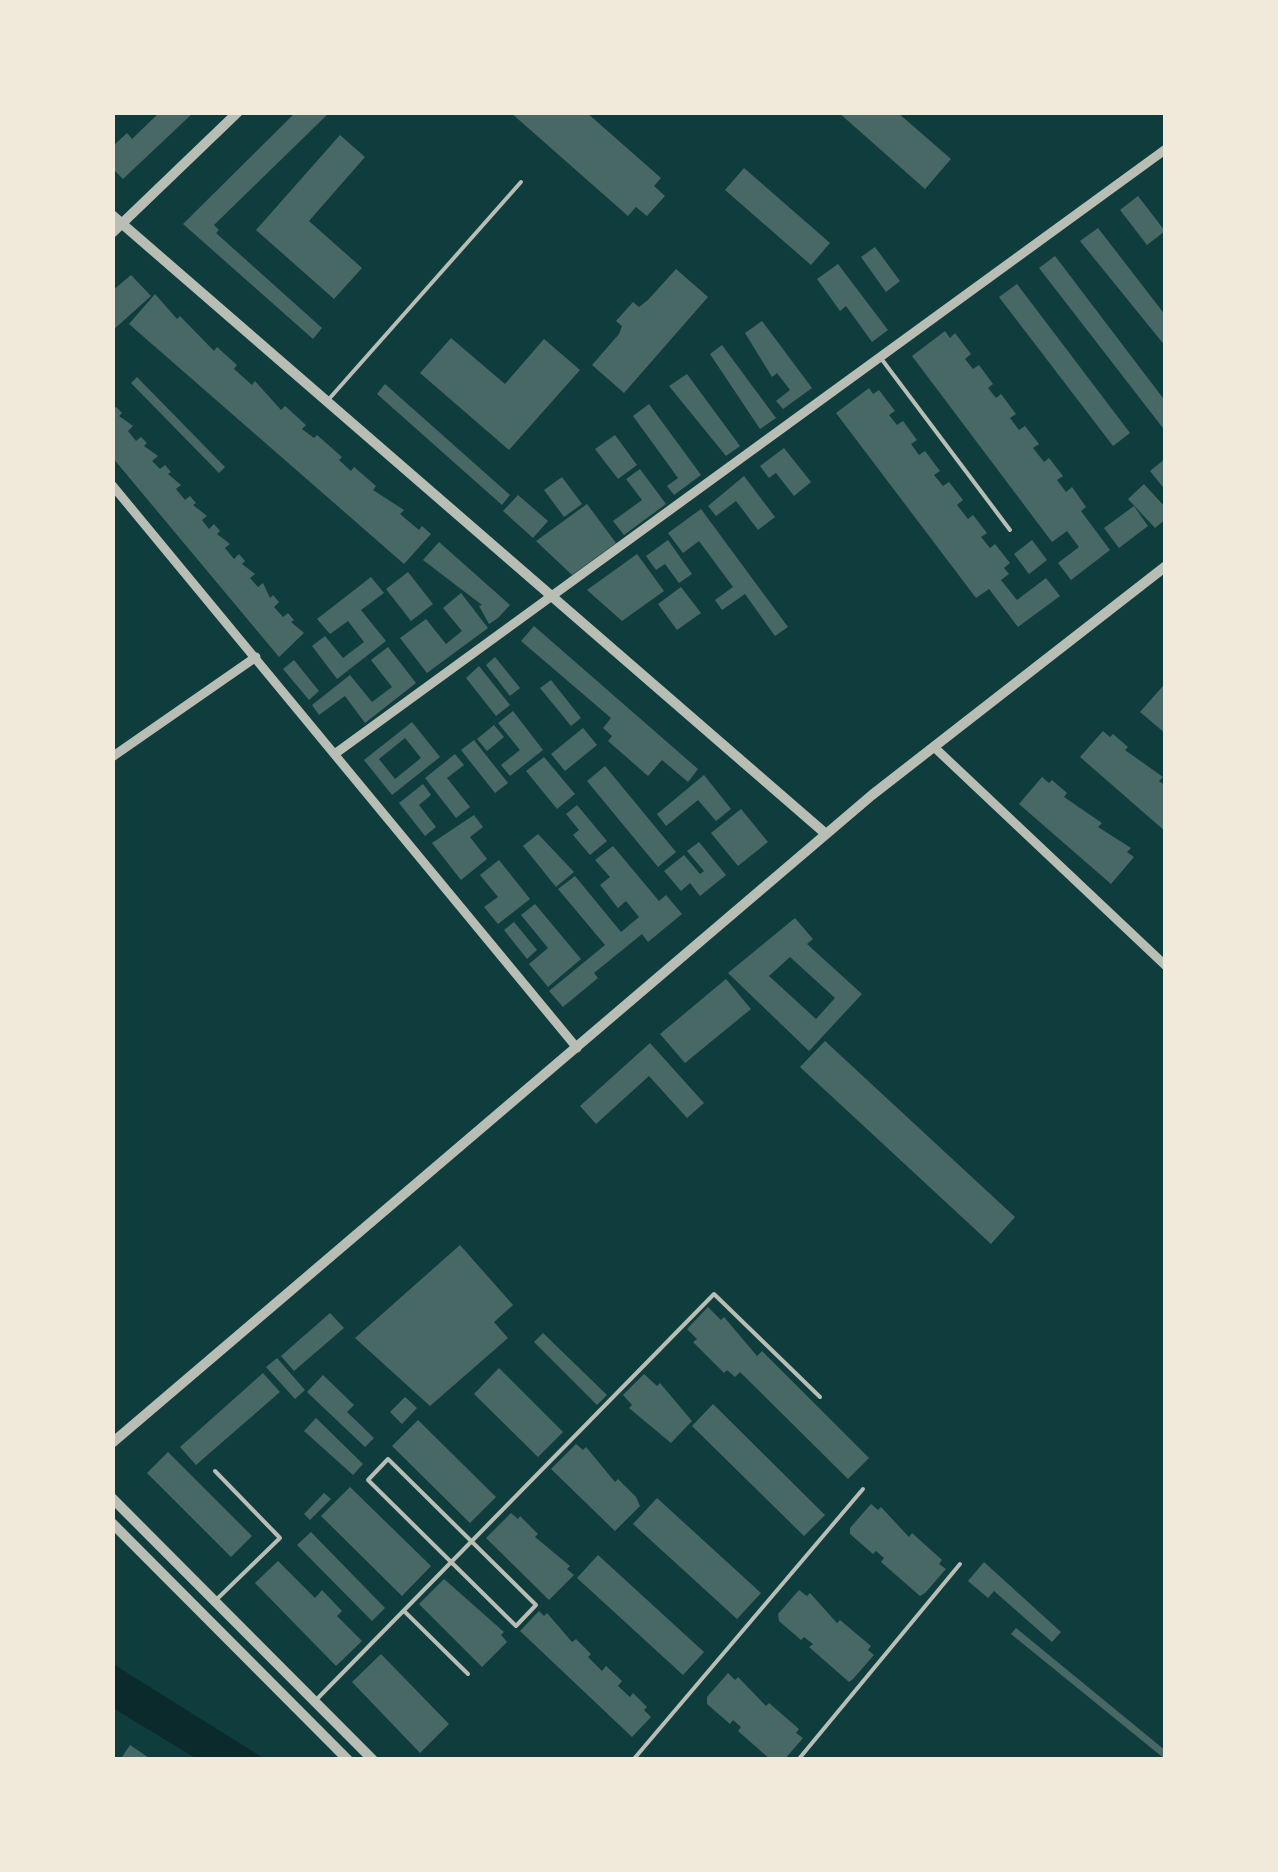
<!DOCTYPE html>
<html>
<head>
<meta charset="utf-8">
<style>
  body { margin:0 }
  #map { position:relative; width:1278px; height:1872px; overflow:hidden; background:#0f3d3e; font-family:"IBM Plex Sans",sans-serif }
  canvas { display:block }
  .frame { position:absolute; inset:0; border:115px solid #f1e9da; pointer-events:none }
</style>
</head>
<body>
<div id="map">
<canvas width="1278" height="1872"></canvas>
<div class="frame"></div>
</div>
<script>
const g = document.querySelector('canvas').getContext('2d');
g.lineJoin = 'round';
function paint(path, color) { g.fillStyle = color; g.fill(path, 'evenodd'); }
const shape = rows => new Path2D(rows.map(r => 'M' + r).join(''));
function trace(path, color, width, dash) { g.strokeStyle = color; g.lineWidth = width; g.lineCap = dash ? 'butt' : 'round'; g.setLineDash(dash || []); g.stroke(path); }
paint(shape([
  [112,1664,113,1664,265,1759,197,1759,113,1708]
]), '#0a2a2b');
paint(shape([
  [160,112,194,112,123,179,112,168,112,147,127,133,132,139],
  [296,112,330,112,214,225,219,230,216,233,322,328,313,339,183,224],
  [510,112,586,112,661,178,654,186,665,196,647,216,636,207,628,216],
  [838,112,897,112,951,159,925,189],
  [340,135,365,157,309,221,362,268,334,299,256,230],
  [744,168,830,243,811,265,725,190],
  [1138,196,1165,231,1147,245,1120,210],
  [1098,228,1166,316,1166,347,1080,241],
  [875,247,900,281,886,292,861,257],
  [1055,256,1166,402,1166,432,1039,268],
  [838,264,888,330,872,342,846,306,840,311,817,279],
  [676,269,708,297,624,393,592,365,619,334,622,326,616,321,633,302,639,307,648,300],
  [131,275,151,296,112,331,112,291],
  [1017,284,1130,433,1113,446,999,297],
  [155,294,177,319,180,316,214,351,217,347,237,365,234,369,252,385,255,381,281,410,285,406,306,425,302,429,314,438,317,435,342,457,339,460,351,471,354,467,376,486,373,490,404,510,400,514,419,530,422,526,431,534,404,564,129,324],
  [762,321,812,388,783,409,776,401,790,390,777,373,772,377,745,333],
  [945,331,950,338,955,333,971,354,965,359,973,369,979,365,993,384,988,388,996,398,1001,394,1016,414,1010,418,1019,430,1025,426,1039,444,1033,448,1044,462,1049,458,1063,476,1057,480,1066,492,1072,487,1086,507,1081,511,1110,550,1071,580,1058,563,1079,547,1067,531,1052,542,912,356],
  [451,338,505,384,544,339,580,370,509,450,420,373],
  [722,345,776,418,760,429,710,354],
  [687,374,740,446,726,456,669,386],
  [137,377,225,467,219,473,131,383],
  [385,384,510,495,502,505,377,394],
  [869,388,873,394,879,390,895,411,889,415,897,425,903,421,917,440,911,444,919,455,925,451,940,471,934,475,943,486,949,482,963,500,957,505,968,519,973,515,987,533,981,537,990,548,995,544,1010,563,1004,568,1009,574,1001,580,1017,600,1046,578,1060,596,1018,627,989,589,976,598,836,413],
  [649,404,701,475,674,495,667,486,678,478,633,416],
  [116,407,122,413,119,416,133,426,128,431,136,441,141,437,147,443,144,446,158,456,152,461,160,469,165,465,171,472,168,474,181,485,176,489,185,500,190,496,196,503,193,505,207,516,202,520,209,529,214,524,220,531,217,534,230,544,225,548,234,559,239,554,245,561,242,564,255,574,250,578,258,587,263,583,270,598,273,595,279,602,274,607,283,617,288,613,294,620,291,622,304,633,279,657,112,457,112,410],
  [615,435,637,465,618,479,595,449],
  [784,448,811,482,794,496,776,473,769,478,760,466],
  [1166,458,1166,491,1150,471],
  [640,469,666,504,624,535,613,521,642,500,626,479],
  [744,476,775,517,758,530,736,501,716,516,708,506],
  [562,477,582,504,564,517,544,490],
  [1144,484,1166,508,1166,519,1155,528,1128,499],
  [518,495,548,521,533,538,503,511],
  [587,504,616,543,572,575,536,541],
  [1134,506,1148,526,1119,548,1104,528],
  [701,509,788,627,775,636,745,594,722,610,715,600,733,587,699,541,683,553,668,533],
  [668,540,692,574,679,583,665,564,656,570,646,556],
  [1032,540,1047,560,1029,574,1014,554],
  [439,542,510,605,498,618,489,624,479,606,482,605,423,560],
  [637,554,664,591,622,621,587,590],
  [408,572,433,604,411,621,386,589],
  [371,577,384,593,361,610,386,641,337,679,312,646,325,636,343,658,364,642,348,621,330,634,317,619],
  [681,587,701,613,677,630,658,604],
  [461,593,488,628,427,673,400,638,426,619,446,644,462,631,443,608],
  [534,626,698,769,688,782,662,760,648,776,608,741,612,736,603,728,611,718,521,641],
  [388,647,416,683,365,723,345,696,319,715,312,705,350,675,372,702,392,687,371,660],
  [495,657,520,688,510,696,486,665],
  [294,660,319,691,309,700,283,669],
  [479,666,510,705,496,716,466,678],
  [551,680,581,718,571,726,540,688],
  [1163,686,1166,688,1166,734,1140,712],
  [513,711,543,750,510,776,501,765,520,750,498,723],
  [412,722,440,757,392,795,364,760],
  [405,738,421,758,395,779,379,759],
  [494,725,504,737,487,751,477,739],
  [583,728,597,745,565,771,551,754],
  [1103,731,1110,737,1113,734,1128,747,1125,750,1163,777,1159,781,1166,786,1166,832,1080,757],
  [474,740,508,783,495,793,461,750],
  [455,754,464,765,447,778,470,807,456,818,425,778],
  [544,757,575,794,557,809,526,771],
  [605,766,676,852,658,867,587,781],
  [704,775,731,809,716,821,698,800,666,826,657,814],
  [1042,777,1049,783,1052,780,1067,793,1064,797,1102,823,1098,827,1131,848,1127,852,1134,857,1111,884,1019,804],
  [423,784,431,795,419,805,436,827,425,836,399,803],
  [577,805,607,841,590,855,573,835,579,830,566,814],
  [741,809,768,842,738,866,711,833],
  [474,815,483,827,470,837,487,859,461,880,432,843],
  [538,834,574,872,556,887,523,846],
  [699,842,726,875,700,896,690,883,681,891,664,871,684,855,700,874,704,871,687,851],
  [613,846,659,901,666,895,682,914,648,942,642,934,594,973,598,978,563,1007,549,991,605,945,558,889,575,876,621,932,639,917,626,901,618,908,600,885,610,877,595,860],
  [499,860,530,899,498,924,484,907,498,897,480,875],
  [535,904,581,959,548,987,529,964,548,948,521,915],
  [795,918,813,939,807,944,862,994,809,1051,728,973],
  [790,957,835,998,816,1019,769,976],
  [514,922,537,950,527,959,504,930],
  [726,979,751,1009,685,1063,660,1034],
  [825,1041,1015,1217,991,1244,800,1067],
  [650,1043,704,1103,687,1118,649,1076,596,1124,580,1106],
  [460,1245,513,1305,494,1322,508,1338,430,1406,355,1338],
  [708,1307,721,1320,724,1317,757,1356,762,1351,869,1458,848,1479,740,1372,735,1377,727,1370,724,1373,693,1342,697,1339,687,1329],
  [330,1313,344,1328,294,1371,281,1356],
  [543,1333,607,1395,597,1405,534,1342],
  [277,1358,305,1390,295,1399,266,1367],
  [499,1368,563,1432,538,1457,474,1394],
  [263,1373,280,1392,196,1465,180,1447],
  [644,1374,657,1386,660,1383,692,1421,671,1443,629,1408,632,1405,623,1395],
  [323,1375,354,1405,347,1412,374,1438,365,1447,307,1392],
  [405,1397,417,1408,402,1424,390,1412],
  [713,1404,825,1515,804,1536,692,1426],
  [316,1418,363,1464,353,1475,304,1431],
  [418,1420,496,1497,470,1523,392,1446],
  [576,1444,583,1450,586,1447,615,1482,618,1479,636,1497,640,1506,615,1531,551,1469],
  [168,1452,252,1536,231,1557,147,1473],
  [350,1487,431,1566,402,1596,321,1516],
  [324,1493,331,1499,310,1520,304,1514],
  [657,1498,761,1593,737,1619,633,1524],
  [871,1504,878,1510,881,1507,909,1537,912,1533,942,1560,939,1564,946,1569,925,1593,920,1596,881,1562,884,1558,876,1551,873,1554,850,1534,850,1528],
  [511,1513,518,1519,520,1516,538,1534,535,1537,570,1566,567,1569,574,1575,549,1600,486,1538],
  [311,1532,385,1608,372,1621,297,1545],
  [598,1555,704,1652,683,1675,577,1578],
  [278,1561,315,1598,322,1590,342,1611,337,1616,362,1641,336,1666,255,1583],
  [984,1562,1061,1632,1052,1642,994,1591,988,1598,968,1581],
  [444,1579,504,1632,501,1635,507,1642,482,1667,419,1604],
  [799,1590,807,1596,810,1593,837,1623,840,1620,871,1646,868,1650,874,1655,853,1679,849,1682,809,1647,813,1644,804,1637,801,1640,779,1621,778,1614],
  [539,1611,544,1616,547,1613,572,1642,576,1639,591,1654,588,1657,602,1671,606,1666,622,1681,618,1686,630,1697,633,1693,647,1707,644,1710,651,1717,632,1737,520,1631],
  [1016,1628,1166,1751,1166,1760,1011,1634],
  [381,1654,449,1724,420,1753,352,1682],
  [728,1673,735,1680,738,1677,766,1706,769,1703,799,1729,796,1733,803,1738,784,1760,771,1760,738,1731,741,1727,733,1720,730,1724,707,1704,707,1697],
  [130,1745,152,1760,120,1760]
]), '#486865');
trace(shape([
  [880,357,1010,530],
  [329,399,521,182],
  [388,1459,536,1605,516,1626,368,1480,388,1459],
  [215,1471,280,1538,217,1599],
  [404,1611,468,1674],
  [317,1699,714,1294,820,1397],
  [633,1760,863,1489],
  [798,1760,960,1564]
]), '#b8beb3', 4);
trace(shape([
  [112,485,577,1048],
  [934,747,1166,966],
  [336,753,1166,149],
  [112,757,256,657]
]), '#b8beb3', 9);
trace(shape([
  [112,215,826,834],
  [112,233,238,112],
  [112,1443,872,795,1166,566],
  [112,1498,373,1760],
  [112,1523,348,1760]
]), '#b8beb3', 10);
</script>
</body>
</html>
